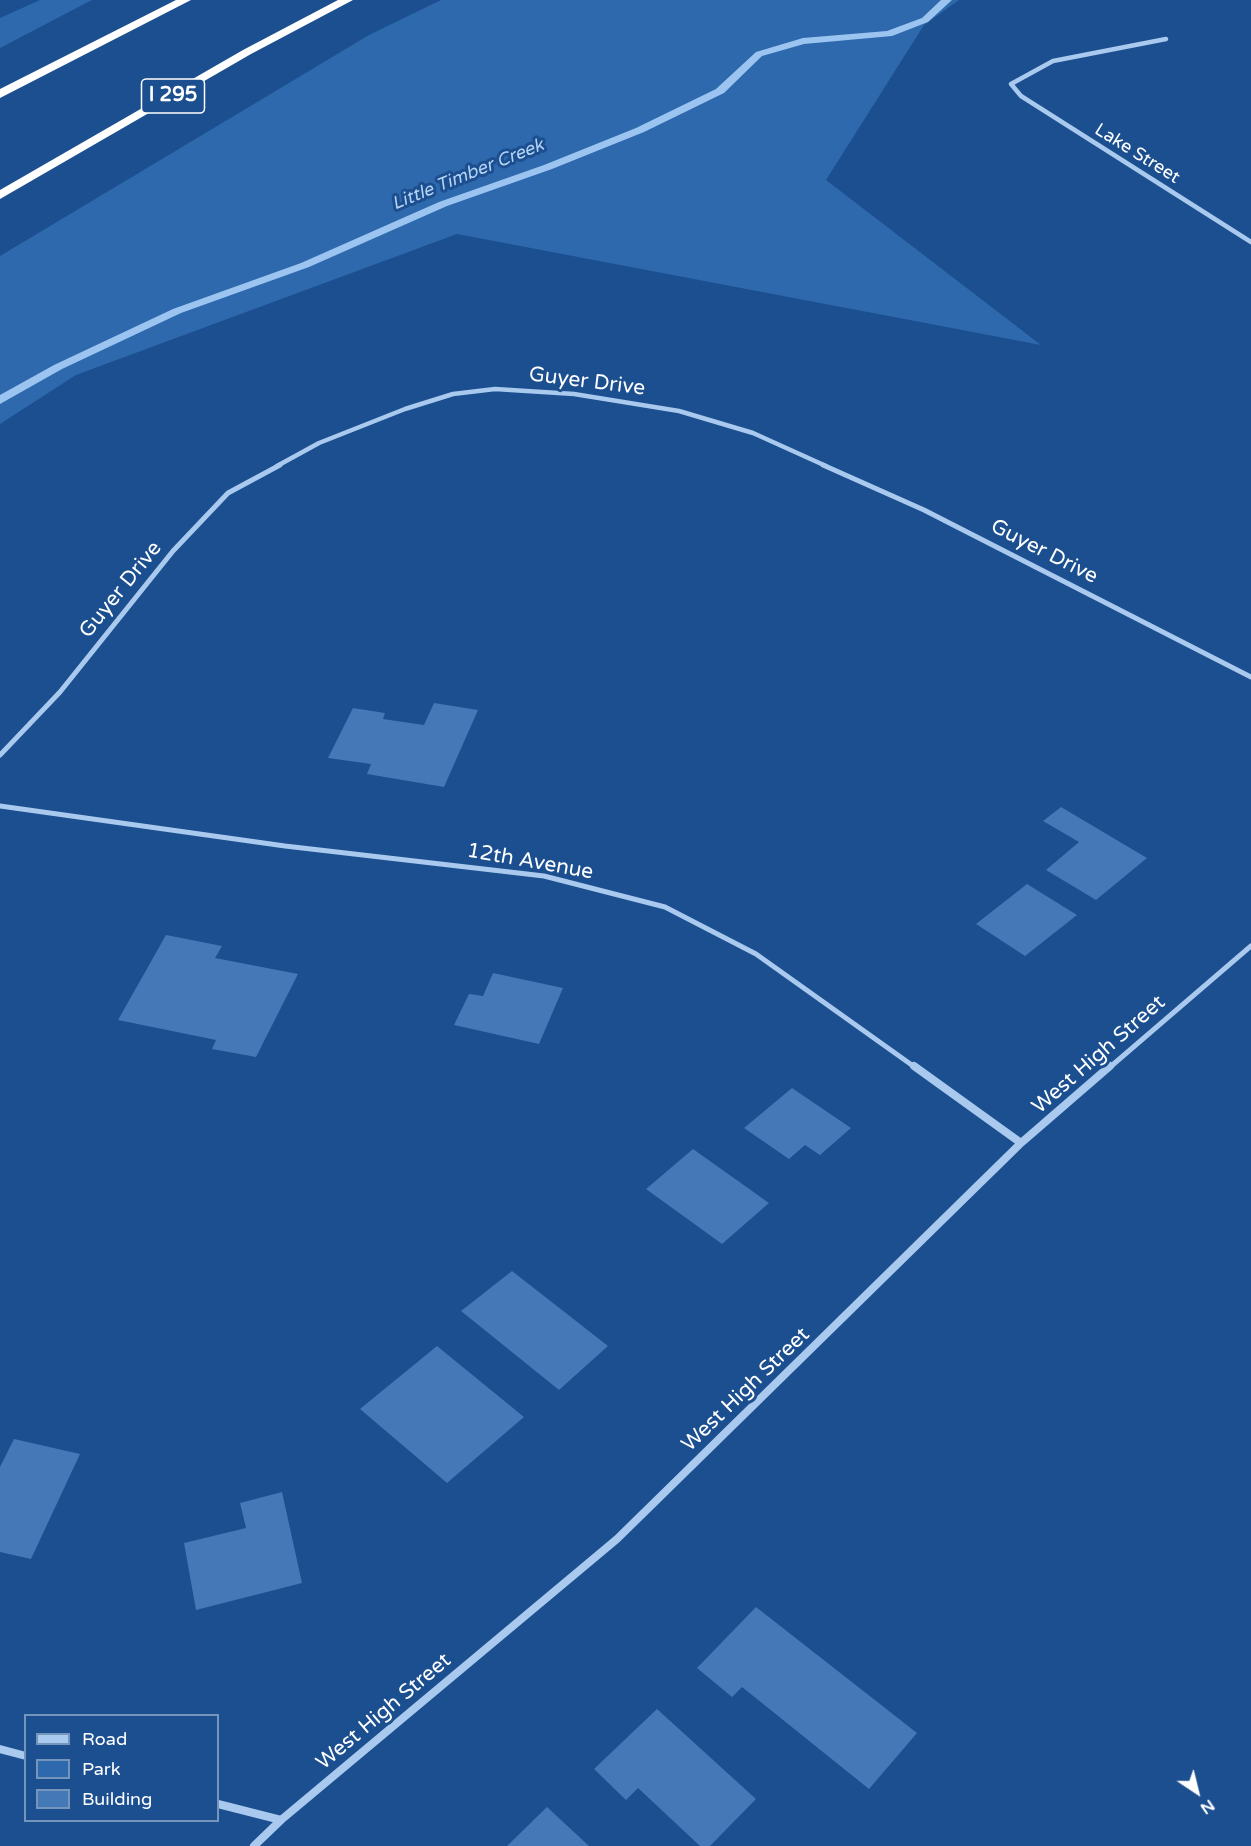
<!DOCTYPE html>
<html>
<head>
<meta charset="utf-8">
<style>
  body { margin:0 }
  #map { position:relative; width:1251px; height:1846px; overflow:hidden; background:#1b4f8f; font-family:"Varela Round",sans-serif }
  canvas { display:block }
  .legend { position:absolute; left:24px; top:1714px; width:195px; height:108px; box-sizing:border-box; background:#1b4f8f; border:2px solid #7695bc; margin:0; padding:8px 10px; list-style:none; font-size:18px; color:#fff }
  .legend li { display:flex; align-items:center; gap:12px; height:30px }
  .legend b { width:30px; border:2px solid #7695bc }
  .north { position:absolute; left:1167px; top:1762px; width:60px; height:60px; -webkit-text-stroke:4px #1b4f8f; paint-order:stroke; rotate:145deg; font-size:16px; font-weight:700; line-height:24px; text-align:center; color:#fff }
  .north::after { content:''; display:block; margin:auto; width:21px; height:27px; background:#fff; clip-path:polygon(50% 0,100% 100%,50% 72%,0 100%) }
</style>
</head>
<body>
<div id="map">
<canvas width="1251" height="1846"></canvas>
<ul class="legend">
<li><b style="height:8px;background:#a9c9ee"></b>Road</li>
<li><b style="height:16px;background:#2e69ad"></b>Park</li>
<li><b style="height:16px;background:#4478b7"></b>Building</li>
</ul>
<div class="north">N</div>
</div>
<script>
const g = document.querySelector('canvas').getContext('2d');
g.lineJoin = 'round';
function paint(path, color) { g.fillStyle = color; g.fill(path, 'evenodd'); }
const shape = rows => new Path2D(rows.map(r => 'M' + r).join(''));
function trace(path, color, width, dash) { g.strokeStyle = color; g.lineWidth = width; g.lineCap = dash ? 'butt' : 'round'; g.setLineDash(dash || []); g.stroke(path); }
function label(font, color, halo, rows, align = 'center') {
  g.font = font + ' "Varela Round",sans-serif'; g.lineWidth = 6; g.setLineDash([]); g.textBaseline = 'middle'; g.strokeStyle = halo; g.fillStyle = color; for (const [text, x, y, turn = 0] of rows) {
    g.save(); g.translate(x, y); g.rotate((+turn || 0) * Math.PI / 180); g.textAlign = isNaN(turn) ? turn : align; if (halo) g.strokeText(text, 0, 0); g.fillText(text, 0, 0); g.restore();
  }
}
paint(shape([
  [40,0,92,0,0,48,0,18],
  [441,0,959,0,924,25,826,180,1041,345,457,234,76,375,0,424,0,256,369,35]
]), '#2e69ad');
paint(shape([
  [941,0,952,0,928,22,892,36,804,44,762,56,724,93,644,132,552,169,447,206,309,267,181,313,62,369,0,404,0,395,54,365,173,309,301,263,439,202,544,165,636,128,716,89,756,52,803,38,887,31,922,18,941,0]
]), '#9cc4f0');
paint(shape([
  [434,703,478,710,444,787,367,774,371,764,328,758,353,708,385,713,383,719,424,725],
  [1061,807,1147,858,1096,900,1046,870,1079,842,1043,821],
  [1027,884,1077,915,1025,956,976,924],
  [166,935,222,946,215,958,298,974,256,1057,212,1049,216,1040,118,1020],
  [493,973,563,988,539,1044,454,1025,469,994,483,996],
  [792,1088,851,1128,820,1155,805,1145,789,1159,744,1128],
  [693,1149,769,1203,722,1244,646,1189],
  [512,1271,608,1346,559,1390,461,1311],
  [437,1346,524,1417,447,1483,360,1409],
  [14,1439,80,1454,31,1559,0,1552,0,1467],
  [282,1492,302,1583,196,1610,184,1543,246,1528,240,1503],
  [756,1607,917,1733,869,1789,742,1687,732,1697,697,1668],
  [657,1709,756,1799,710,1846,700,1846,638,1788,626,1800,594,1769],
  [547,1807,589,1846,507,1846]
]), '#4478b7');
trace(shape([
  [1166,39,1053,61,1011,84,1021,96,1251,242],
  [277,466,319,443,405,409,453,394,495,389,574,394,679,411,753,433,826,466]
]), '#a9c9ee', 4.5);
trace(shape([
  [823,465,924,510,1251,677],
  [0,755,60,692,173,551,228,493,280,465],
  [0,806,285,846,544,876,665,907,756,954,916,1068],
  [1109,1068,1251,946]
]), '#a9c9ee', 5);
trace(shape([
  [914,1066,1021,1143],
  [0,1749,26,1756],
  [218,1804,281,1820],
  [254,1846,281,1820,617,1539,1021,1143,1110,1066]
]), '#a9c9ee', 8);
paint(shape([
  [176,0,191,0,0,98,0,89,176,0],
  [338,0,353,0,251,54,0,199,0,190,243,50,338,0]
]), '#fff');
label('18px', '#fff', '#1b4f8f', [
  ["Lake Street",1137,154,32]
]);
label('italic 18px', '#b5d3f5', '#1b4f8f', [
  ["Little Timber Creek",468,175,-22]
]);
for (const [x, y, w] of [
  [173,96,63]
]) { const box = new Path2D(); box.roundRect(x - w / 2, y - 17, w, 34, 4.5); g.fillStyle = '#1b4f8f'; g.fill(box); trace(box, '#fff', 1.5); }
label('bold 20px', '#fff', null, [
  ["I 295",173,96]
]);
label('21px', '#fff', '#1b4f8f', [
  ["Guyer Drive",587,382,7],
  ["Guyer Drive",1044,552,27],
  ["Guyer Drive",121,590,-51],
  ["12th Avenue",530,862,10],
  ["West High Street",1099,1055,-41],
  ["West High Street",746,1390,-44],
  ["West High Street",384,1712,-40]
]);
</script>
</body>
</html>
